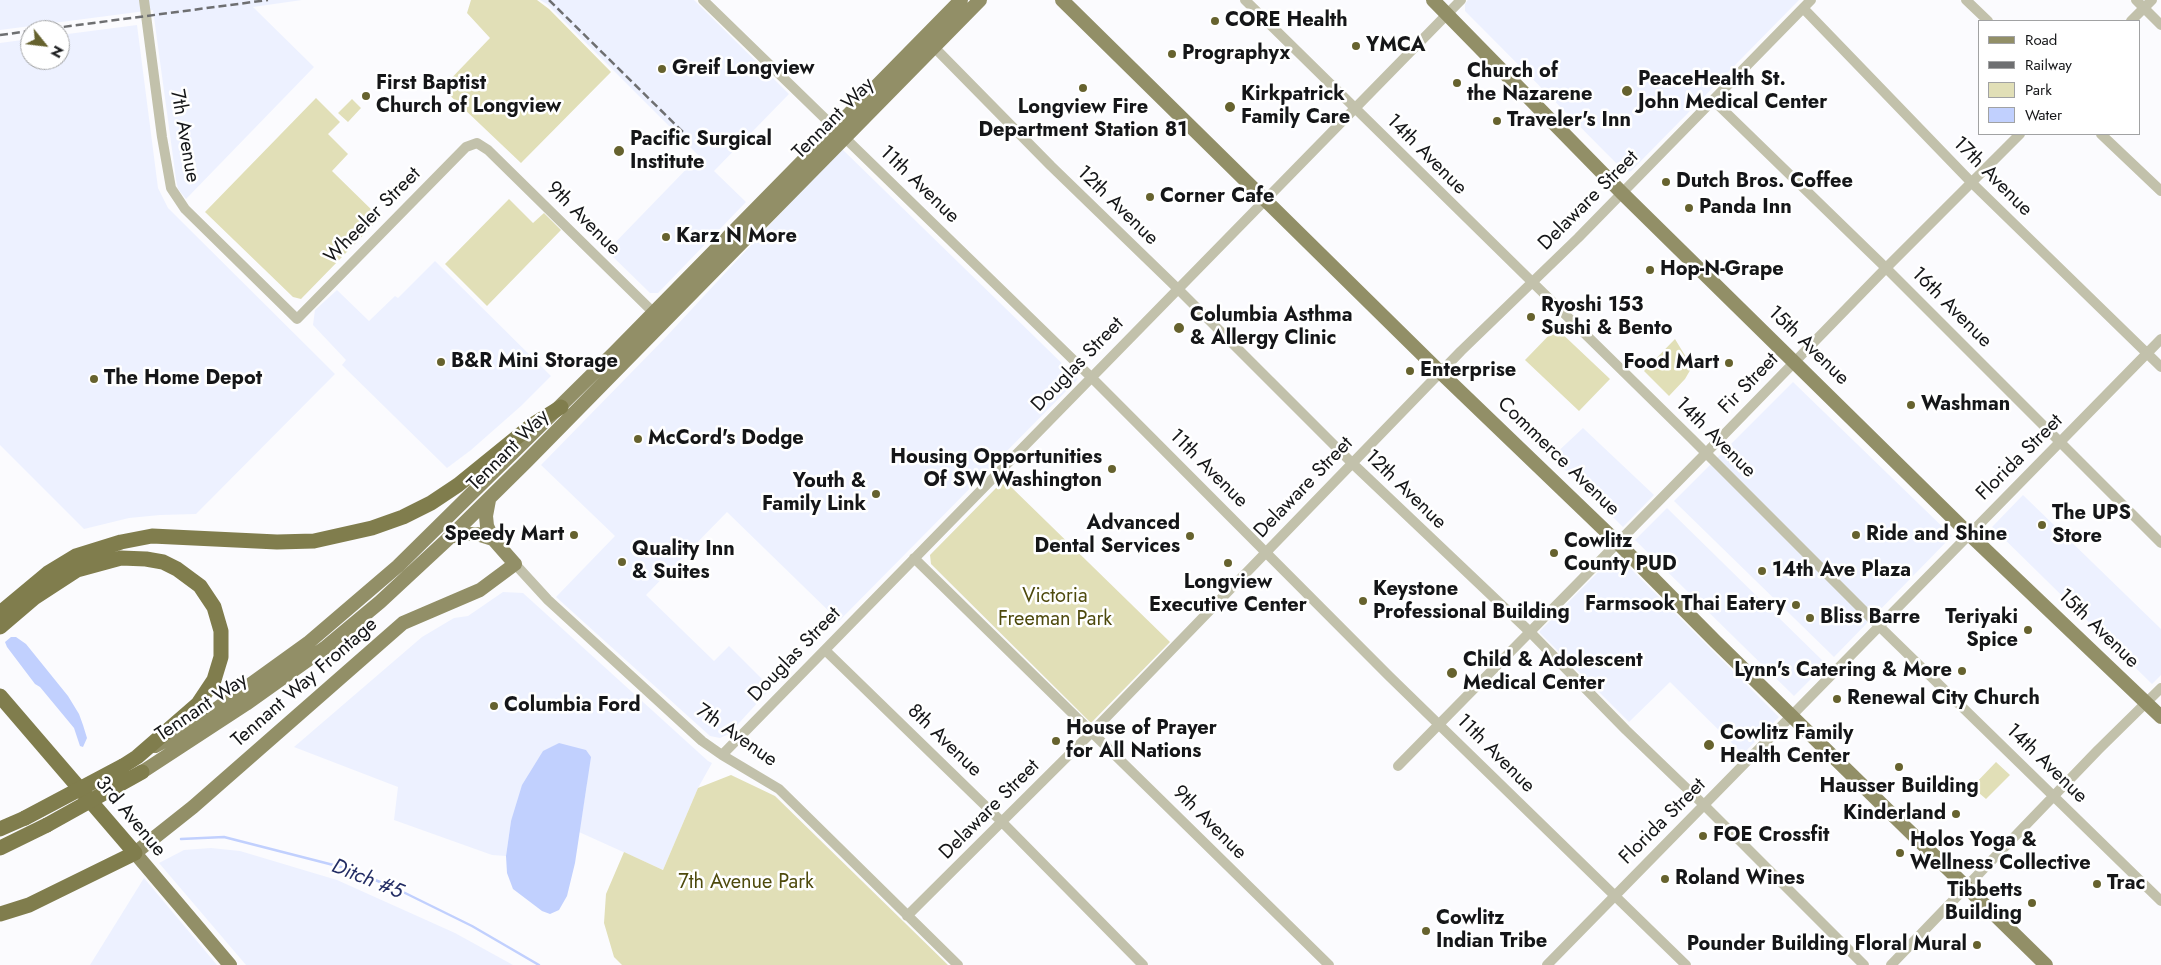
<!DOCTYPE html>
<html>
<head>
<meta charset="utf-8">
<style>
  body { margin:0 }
  #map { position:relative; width:2161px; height:965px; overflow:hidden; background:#fbfbfe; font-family:Jost,sans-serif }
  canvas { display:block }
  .legend { position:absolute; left:1978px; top:20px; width:162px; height:115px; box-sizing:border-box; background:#fff; border:1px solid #a1a2a3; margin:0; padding:6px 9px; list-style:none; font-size:15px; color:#151618 }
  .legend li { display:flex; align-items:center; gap:10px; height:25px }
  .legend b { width:25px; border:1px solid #a1a2a3 }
  .north { position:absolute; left:20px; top:20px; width:50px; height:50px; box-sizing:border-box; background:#fff; border:1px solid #a1a2a3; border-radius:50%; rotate:119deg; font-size:14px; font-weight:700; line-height:20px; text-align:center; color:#151618 }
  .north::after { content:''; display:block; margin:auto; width:18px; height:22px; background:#66622e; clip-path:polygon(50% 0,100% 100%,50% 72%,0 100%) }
</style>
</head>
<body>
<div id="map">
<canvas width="2161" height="965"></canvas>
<ul class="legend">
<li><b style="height:6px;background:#928f67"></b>Road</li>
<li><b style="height:6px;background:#6e6f71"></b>Railway</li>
<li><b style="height:14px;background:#e1dfb7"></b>Park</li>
<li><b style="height:14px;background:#c1d0fe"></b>Water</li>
</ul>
<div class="north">N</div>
</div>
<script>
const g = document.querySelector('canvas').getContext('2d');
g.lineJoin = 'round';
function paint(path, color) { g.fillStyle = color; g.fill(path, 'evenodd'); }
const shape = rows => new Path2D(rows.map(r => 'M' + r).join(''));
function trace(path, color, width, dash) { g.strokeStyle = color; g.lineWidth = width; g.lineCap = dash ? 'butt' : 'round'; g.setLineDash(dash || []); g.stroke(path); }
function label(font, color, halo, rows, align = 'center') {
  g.font = font + ' Jost,sans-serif'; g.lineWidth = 5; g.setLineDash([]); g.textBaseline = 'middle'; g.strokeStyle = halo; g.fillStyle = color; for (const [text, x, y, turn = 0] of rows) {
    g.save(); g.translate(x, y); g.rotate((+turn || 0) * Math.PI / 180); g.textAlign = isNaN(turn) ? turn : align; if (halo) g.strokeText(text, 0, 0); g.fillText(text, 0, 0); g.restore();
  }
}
paint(shape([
  [0,0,302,0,253,7,314,67,186,199,178,189,176,179,153,10,0,30],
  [540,0,694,0,789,94,714,171,746,202,658,293,650,293,607,251,699,156,547,4],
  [1468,0,1799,0,1631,171,1627,172,1623,170,1465,11,1465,4],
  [137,25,158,188,168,208,335,374,196,514,160,515,129,518,84,529,0,445,0,43,30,39,30,60,60,60,60,35],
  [841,148,1078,379,839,621,727,512,646,595,714,661,729,646,771,688,729,734,720,738,710,736,556,597,615,536,541,465,665,338],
  [435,261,551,376,521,406,471,450,447,468,342,365,346,360,313,325,315,310,337,290,369,321,395,296,398,298],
  [1793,382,1952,536,1834,657,1674,501],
  [1583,428,1654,495,1623,527,1552,457],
  [2023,495,2161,629,2161,675,2152,684,1992,527],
  [1667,508,1826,664,1794,696,1635,540],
  [1616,554,1779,717,1743,754,1670,682,1629,722,1539,632],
  [503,592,523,593,708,761,712,763,698,788,663,870,579,832,587,784,559,743,543,752,511,821,506,856,492,855,394,820,398,787,294,747,422,637,454,618,468,616],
  [211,848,240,851,337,880,455,933,513,965,246,965,159,863,184,850],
  [144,878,217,965,90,965]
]), '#edf1ff');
paint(shape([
  [471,0,537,0,549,9,611,72,521,163,442,88,490,38,467,13],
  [316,98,340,122,328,134,348,154,332,171,380,218,301,299,293,297,205,212],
  [352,99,361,108,348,122,338,113],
  [509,199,533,223,544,213,561,230,487,306,445,264],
  [1556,328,1610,379,1579,411,1525,360],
  [1675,339,1692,367,1685,379,1669,396,1644,371],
  [1001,483,1007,483,1170,642,1091,723,931,564,930,555],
  [1996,762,2010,775,1986,799,1972,787],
  [731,775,775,796,948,965,622,965,614,957,604,923,606,894,624,852,663,870,698,788]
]), '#e1dfb7');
paint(shape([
  [11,637,16,637,26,644,68,696,79,714,83,725,87,738,83,747,80,746,74,728,40,687,35,684,7,647,5,642],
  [559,743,586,750,591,757,575,863,567,896,559,910,550,914,542,911,513,889,507,873,506,856,511,821,522,785,543,751]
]), '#c1d0fe');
trace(shape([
  [181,839,224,837,349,869,399,890,472,926,539,965]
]), '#c1d0fe', 2.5);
trace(shape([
  [144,0,162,137,171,188,185,209,297,319,466,147,477,143,488,150,657,316],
  [703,0,1091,377,1389,676,1686,965],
  [1245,0,1691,438,1879,626,2161,901],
  [1966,0,1988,21],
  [2136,0,2161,25],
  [1803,8,1972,183,2161,367],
  [2131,21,2152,0],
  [929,42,1051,166,1178,289,1352,463,1529,631,1626,730,1704,805,1864,965],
  [1713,100,1886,268,2161,543],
  [2101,134,2161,191],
  [914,558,1329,965],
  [515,564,548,600,702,741,722,755,779,789,958,965],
  [825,650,1002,822,1143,965],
  [722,755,1461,0],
  [1398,766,1706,453,1886,268,2020,134],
  [907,916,1092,732,1461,351,1578,238,1811,0],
  [1547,965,2161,339],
  [1891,965,2098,750,2161,688]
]), '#c2c1ab', 10);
trace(shape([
  [1062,0,1440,372,1618,543,1715,641,2046,965],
  [1433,0,1622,193,1969,534,2161,717],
  [450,537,463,534,477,534,493,539],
  [155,746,197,723,308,643,398,566,615,352,961,0],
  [142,772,246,704,326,647,380,602,450,537,526,462,980,0],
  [230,965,135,853,193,807,403,623,480,590,515,564,493,539,487,526,486,516,489,500]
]), '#928f67', 14);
trace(shape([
  [0,613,48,573,76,556,121,542,152,536,277,542,314,541,372,528,403,517,431,503,458,485,532,425,561,407],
  [0,627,34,598,77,570,121,558,146,559,163,562,177,569,200,586,214,607,221,631,221,657,214,680,198,704,137,757,123,766],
  [0,696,135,853,29,905,0,914],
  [0,829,25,818],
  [0,848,47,825]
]), '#807d4d', 15);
trace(shape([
  [549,0,689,138],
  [40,30,268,0],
  [0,35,30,31]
]), '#6e6f71', 2.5, [8, 4]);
trace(shape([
  [25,818,123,766],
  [47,825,142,772]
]), '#807d4d', 15);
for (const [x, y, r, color] of [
  [1215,21,5,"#66622e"],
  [1356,46,5,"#66622e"],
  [1172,54,5,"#66622e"],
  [662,69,5,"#66622e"],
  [1457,83,5,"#66622e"],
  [1083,88,5,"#66622e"],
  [1627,91,6,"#66622e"],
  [366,96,5,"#66622e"],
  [1230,107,6,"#66622e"],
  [1497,121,5,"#66622e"],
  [619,151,6,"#66622e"],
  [1666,182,5,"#66622e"],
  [1150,197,5,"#66622e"],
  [1689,208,5,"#66622e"],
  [666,237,5,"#66622e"],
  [1650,270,5,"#66622e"],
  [1531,317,5,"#66622e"],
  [1179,328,6,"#66622e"],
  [441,362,5,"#66622e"],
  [1729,363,5,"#66622e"],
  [1410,371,5,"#66622e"],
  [94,379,5,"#66622e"],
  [1911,405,5,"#66622e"],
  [638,439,5,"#66622e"],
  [1112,469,5,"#66622e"],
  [876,494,5,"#66622e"],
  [2042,525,5,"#66622e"],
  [574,535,5,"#66622e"],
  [1856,535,5,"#66622e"],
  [1190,536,5,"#66622e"],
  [1554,553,5,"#66622e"],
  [622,562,5,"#66622e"],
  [1228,563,5,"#66622e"],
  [1762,571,5,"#66622e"],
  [1363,601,5,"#66622e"],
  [1796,605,5,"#66622e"],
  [1810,618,5,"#66622e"],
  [2028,630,5,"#66622e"],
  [1962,671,5,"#66622e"],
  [1452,673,6,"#66622e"],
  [1837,699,5,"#66622e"],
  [494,706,5,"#66622e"],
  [1056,741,5,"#66622e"],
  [1709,745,6,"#66622e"],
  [1899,767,5,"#66622e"],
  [1956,814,5,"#66622e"],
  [1703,836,5,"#66622e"],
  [1900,853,5,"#66622e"],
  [1665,879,5,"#66622e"],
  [2097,884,5,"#66622e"],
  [2032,903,5,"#66622e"],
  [1426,931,5,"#66622e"],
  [1977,945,5,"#66622e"]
]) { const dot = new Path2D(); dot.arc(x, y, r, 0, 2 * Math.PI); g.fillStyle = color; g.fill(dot); trace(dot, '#fff', 2); }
label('bold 20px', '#151618', '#fff', [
  ["CORE Health",1225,21],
  ["YMCA",1366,46],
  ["Prographyx",1182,54],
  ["Greif Longview",672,69],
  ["Church of",1467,72],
  ["the Nazarene",1467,95],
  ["PeaceHealth St.",1638,80],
  ["John Medical Center",1638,103],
  ["First Baptist",376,84],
  ["Church of Longview",376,107],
  ["Kirkpatrick",1241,95],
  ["Family Care",1241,118],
  ["Longview Fire",1083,108,"center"],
  ["Department Station 81",1083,131,"center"],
  ["Traveler's Inn",1507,121],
  ["Pacific Surgical",630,140],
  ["Institute",630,163],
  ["Dutch Bros. Coffee",1676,182],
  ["Corner Cafe",1160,197],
  ["Panda Inn",1699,208],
  ["Karz N More",676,237],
  ["Hop-N-Grape",1660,270],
  ["Ryoshi 153",1541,306],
  ["Sushi & Bento",1541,329],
  ["Columbia Asthma",1190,316],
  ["& Allergy Clinic",1190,339],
  ["B&R Mini Storage",451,362],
  ["Food Mart",1719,363,"right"],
  ["Enterprise",1420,371],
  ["The Home Depot",104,379],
  ["Washman",1921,405],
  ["McCord's Dodge",648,439],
  ["Housing Opportunities",1102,458,"right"],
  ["Of SW Washington",1102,481,"right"],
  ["Youth &",866,482,"right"],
  ["Family Link",866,505,"right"],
  ["The UPS",2052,514],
  ["Store",2052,537],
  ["Advanced",1180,524,"right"],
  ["Dental Services",1180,547,"right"],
  ["Speedy Mart",564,535,"right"],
  ["Ride and Shine",1866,535],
  ["Cowlitz",1564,542],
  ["County PUD",1564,565],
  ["Quality Inn",632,550],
  ["& Suites",632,573],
  ["14th Ave Plaza",1772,571],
  ["Longview",1228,583,"center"],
  ["Executive Center",1228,606,"center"],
  ["Keystone",1373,590],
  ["Professional Building",1373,613],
  ["Farmsook Thai Eatery",1786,605,"right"],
  ["Bliss Barre",1820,618],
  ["Teriyaki",2018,618,"right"],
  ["Spice",2018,641,"right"],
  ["Child & Adolescent",1463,661],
  ["Medical Center",1463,684],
  ["Lynn's Catering & More",1952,671,"right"],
  ["Renewal City Church",1847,699],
  ["Columbia Ford",504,706],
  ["House of Prayer",1066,729],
  ["for All Nations",1066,752],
  ["Cowlitz Family",1720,734],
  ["Health Center",1720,757],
  ["Hausser Building",1899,787,"center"],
  ["Kinderland",1946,814,"right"],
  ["FOE Crossfit",1713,836],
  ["Holos Yoga &",1910,841],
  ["Wellness Collective",1910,864],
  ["Roland Wines",1675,879],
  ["Trac",2107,884],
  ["Tibbetts",2022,891,"right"],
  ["Building",2022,914,"right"],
  ["Cowlitz",1436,919],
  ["Indian Tribe",1436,942],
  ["Pounder Building Floral Mural",1967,945,"right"]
], 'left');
label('20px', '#151618', '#fff', [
  ["Tennant Way",834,119,-45],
  ["7th Avenue",184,136,80],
  ["14th Avenue",1426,155,45],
  ["17th Avenue",1992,177,45],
  ["11th Avenue",919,185,44],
  ["Delaware Street",1589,201,-45],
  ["12th Avenue",1117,206,44],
  ["Wheeler Street",373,216,-45],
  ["9th Avenue",583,219,45],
  ["16th Avenue",1951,308,45],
  ["15th Avenue",1808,346,44],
  ["Douglas Street",1078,365,-46],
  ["Fir Street",1749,384,-46],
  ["14th Avenue",1715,438,45],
  ["Tennant Way",509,451,-45],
  ["Commerce Avenue",1558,457,44],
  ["Florida Street",2020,458,-45],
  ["11th Avenue",1208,469,45],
  ["Delaware Street",1304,488,-46],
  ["12th Avenue",1405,490,44],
  ["15th Avenue",2098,629,44],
  ["Douglas Street",795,655,-46],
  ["Tennant Way Frontage",305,683,-41],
  ["Tennant Way",202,708,-34],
  ["7th Avenue",736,736,35],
  ["8th Avenue",944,741,44],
  ["11th Avenue",1495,754,45],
  ["14th Avenue",2046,764,44],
  ["Delaware Street",990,810,-45],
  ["3rd Avenue",130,817,50],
  ["Florida Street",1663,822,-45],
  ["9th Avenue",1209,823,45]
]);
label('20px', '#4e4a0d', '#fff', [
  ["Victoria",1055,597],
  ["Freeman Park",1055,620],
  ["7th Avenue Park",746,883]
]);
label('italic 21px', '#232d64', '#fff', [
  ["Ditch #5",367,880,22]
]);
</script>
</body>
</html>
